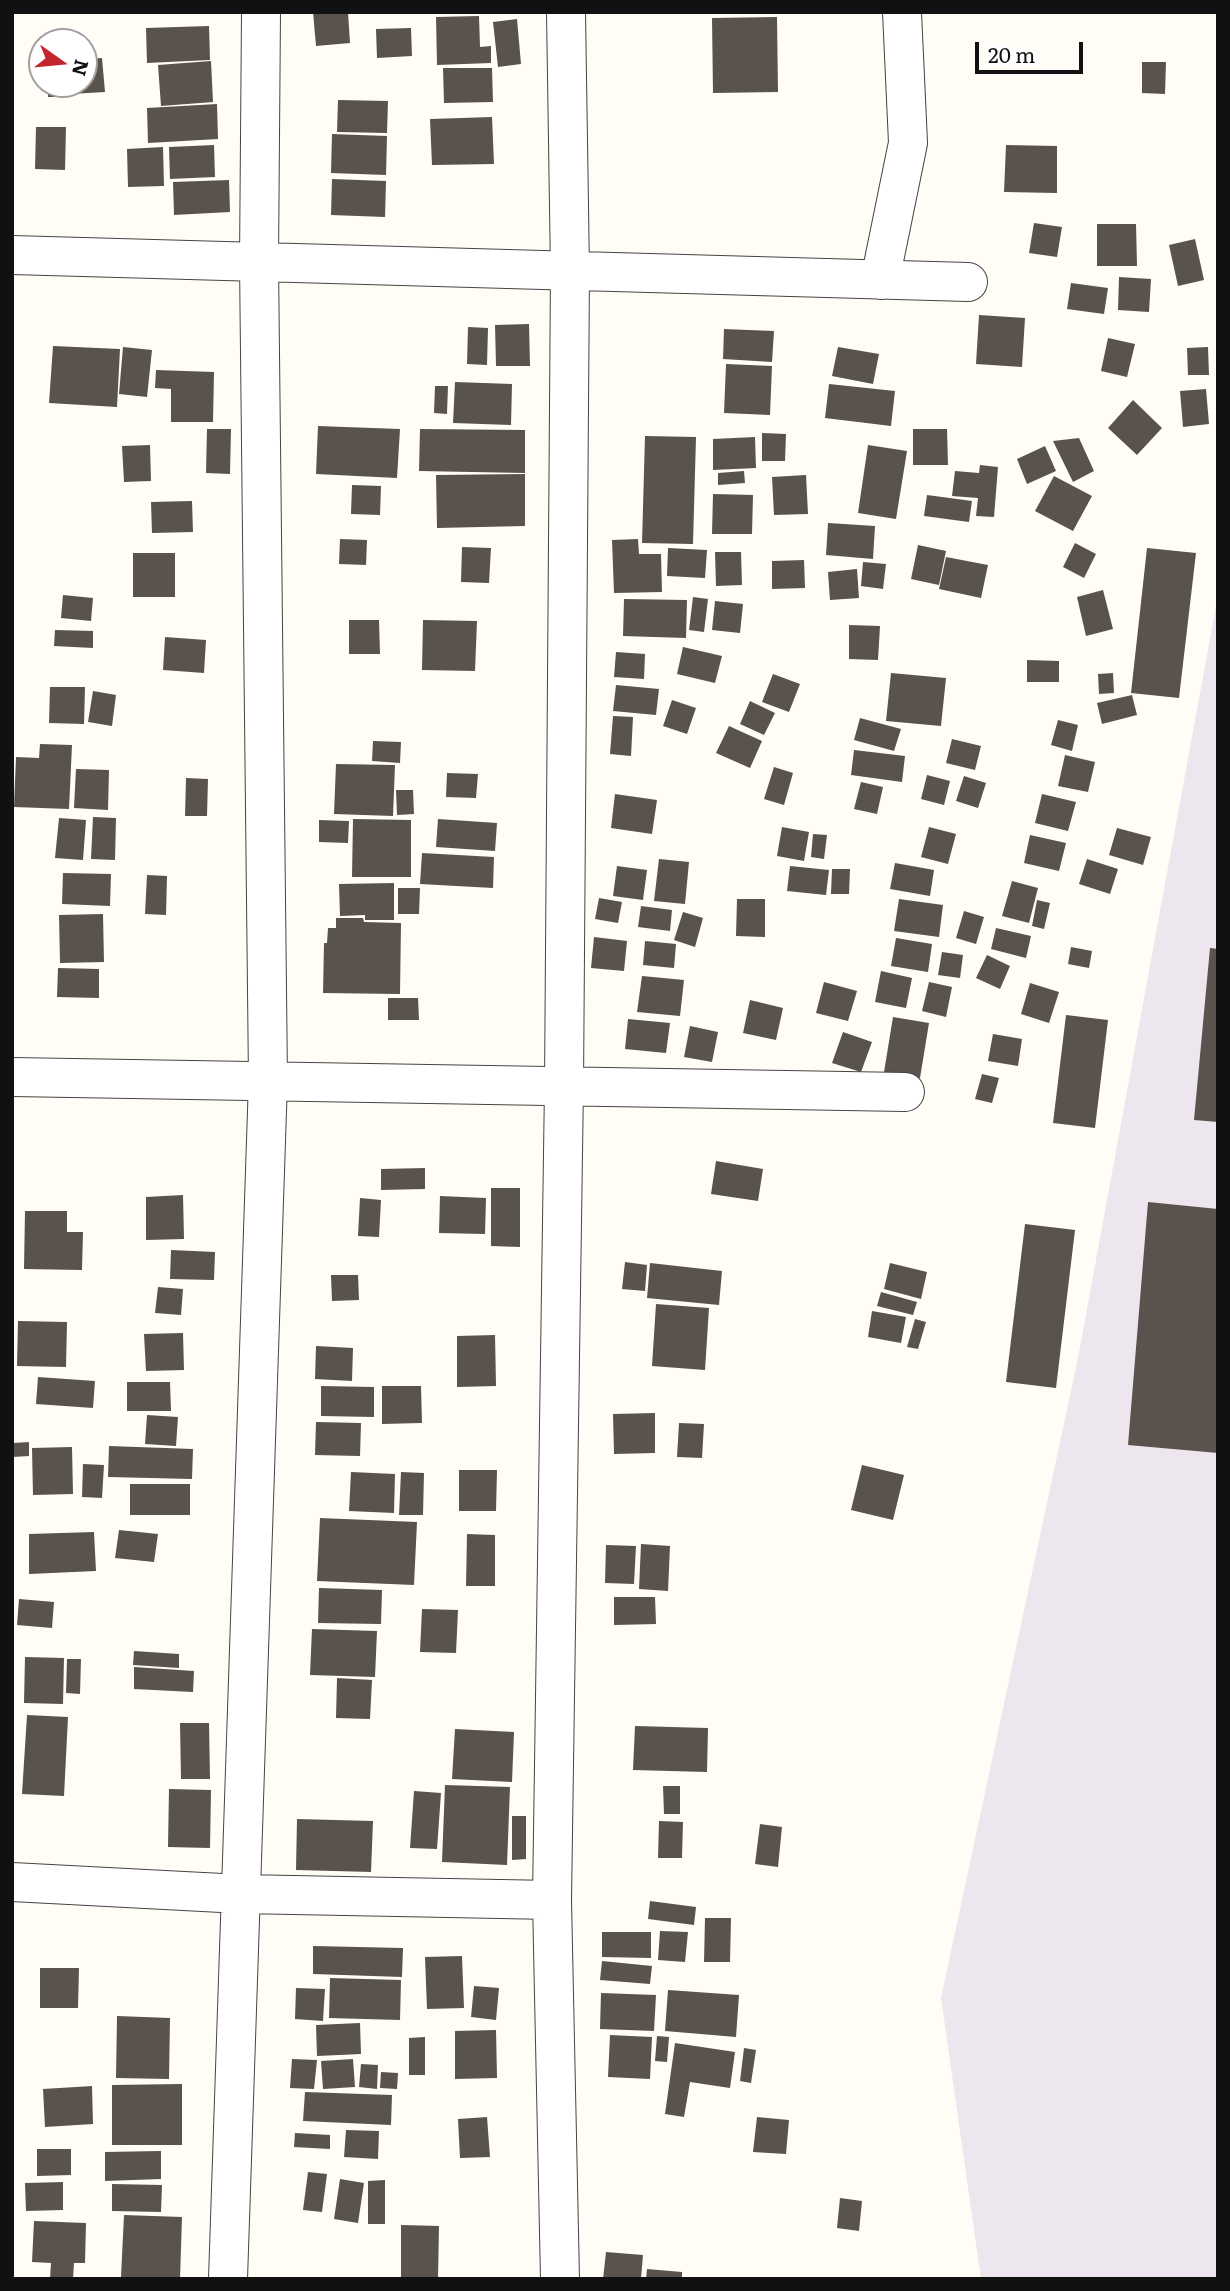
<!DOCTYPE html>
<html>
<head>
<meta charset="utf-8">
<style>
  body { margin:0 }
  #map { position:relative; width:1230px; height:2291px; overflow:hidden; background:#fffdf5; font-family:Literata,serif }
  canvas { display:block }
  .frame { position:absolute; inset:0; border:14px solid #111; pointer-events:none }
  .north { position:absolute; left:28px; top:28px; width:70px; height:70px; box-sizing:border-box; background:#fff; border:2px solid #a0a0a0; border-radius:50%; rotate:105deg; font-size:19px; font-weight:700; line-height:28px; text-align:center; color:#111 }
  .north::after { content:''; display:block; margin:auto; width:24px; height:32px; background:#c4262e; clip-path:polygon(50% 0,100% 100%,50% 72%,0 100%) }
  .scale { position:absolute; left:975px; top:42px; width:108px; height:32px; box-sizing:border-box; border:4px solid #111; border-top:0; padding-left:9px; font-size:21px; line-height:24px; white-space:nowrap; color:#111; -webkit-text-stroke:5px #fff; paint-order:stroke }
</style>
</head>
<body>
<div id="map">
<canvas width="1230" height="2291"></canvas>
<div class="frame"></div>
<div class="north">N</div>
<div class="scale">20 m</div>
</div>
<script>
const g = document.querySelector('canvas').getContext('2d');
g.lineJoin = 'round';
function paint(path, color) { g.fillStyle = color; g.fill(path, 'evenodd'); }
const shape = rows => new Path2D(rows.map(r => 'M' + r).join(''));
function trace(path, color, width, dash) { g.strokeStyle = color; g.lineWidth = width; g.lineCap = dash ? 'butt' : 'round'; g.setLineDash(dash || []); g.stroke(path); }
paint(shape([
  [1218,595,1218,2279,981,2279,941,1998,1078,1358]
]), '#eee6ef');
paint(shape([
  [313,12,348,12,350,43,316,46],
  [479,16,480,47,491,46,491,63,437,65,436,17],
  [777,17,778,92,713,93,712,18],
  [517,19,521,64,498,67,493,22],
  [209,26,210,60,147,63,146,28],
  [411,28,412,56,377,58,376,29],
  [102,58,105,92,71,94,70,84,84,84,84,59],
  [211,61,213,102,161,106,158,65],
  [1142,62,1166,62,1165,94,1142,93],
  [443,68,492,68,493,102,444,103],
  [48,84,61,84,61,97,48,97],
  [338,100,388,101,387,133,337,132],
  [217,104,218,139,148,143,147,108],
  [492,117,494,164,432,165,430,119],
  [36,127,66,127,65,170,35,169],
  [332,134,387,136,386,175,331,173],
  [214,145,215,177,170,179,169,147],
  [1006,145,1057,146,1057,193,1004,192],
  [163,147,164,186,128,187,127,149],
  [332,179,386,181,385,217,331,215],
  [229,180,230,212,174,215,173,182],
  [1034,223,1062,227,1057,257,1029,253],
  [1097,224,1136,224,1137,266,1097,266],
  [1195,239,1204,280,1178,286,1169,245],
  [1119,277,1151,279,1149,312,1118,310],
  [1071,283,1108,288,1104,314,1067,309],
  [979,315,1025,318,1022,367,976,364],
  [529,324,530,366,496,366,495,325],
  [468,327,488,328,487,365,467,364],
  [724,329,774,331,772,362,723,359],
  [1108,338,1135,344,1127,377,1101,371],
  [53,346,120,349,117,407,49,403],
  [123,347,152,350,147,397,119,394],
  [838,347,879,354,873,384,832,376],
  [1208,347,1209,375,1188,375,1187,348],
  [726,364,772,366,770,415,724,413],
  [156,370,214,372,213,422,171,422,171,389,155,388],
  [455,382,512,384,511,425,453,423],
  [829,384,895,391,891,426,825,418],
  [435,386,448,386,447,414,434,413],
  [1206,389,1209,424,1183,427,1180,391],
  [1133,400,1162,428,1137,455,1108,428],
  [318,426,400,429,397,478,316,474],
  [207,429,231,429,230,474,206,473],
  [420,429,525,430,525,473,419,471],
  [913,429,947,429,948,465,913,465],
  [762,433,786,434,785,461,762,461],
  [645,436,696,437,693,544,642,543],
  [755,437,756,468,713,470,713,439],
  [1079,438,1094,471,1073,482,1053,441],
  [150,445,151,481,124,482,122,446],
  [868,445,907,451,896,519,858,513],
  [1045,446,1056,471,1027,484,1017,459],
  [980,465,998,467,994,517,976,516,978,498,952,496,955,471,979,473],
  [744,471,745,483,718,485,718,473],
  [525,474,525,526,437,528,436,475],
  [806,475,808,514,774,515,772,477],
  [1054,476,1092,496,1073,531,1035,511],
  [352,485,381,486,380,515,351,514],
  [713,494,753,495,752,534,712,534],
  [927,495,972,501,969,522,924,516],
  [192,501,193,532,152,533,151,502],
  [828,523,875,526,873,559,826,555],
  [340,539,367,540,366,565,339,564],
  [638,539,639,554,661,554,662,592,614,593,612,540],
  [1075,543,1096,554,1084,578,1063,567],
  [918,545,946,551,939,585,911,579],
  [462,547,491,548,489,583,461,582],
  [668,548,707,550,705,578,667,576],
  [1147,548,1196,553,1179,698,1131,693],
  [715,552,741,552,742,585,716,586],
  [133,553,175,553,175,597,133,597],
  [946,557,988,565,981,598,939,589],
  [804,560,805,588,772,589,772,561],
  [863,562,886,564,883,589,861,586],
  [857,569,859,598,830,600,828,572],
  [1103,590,1113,629,1086,636,1077,597],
  [63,595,93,598,91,621,61,618],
  [693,597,708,599,704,632,689,630],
  [624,599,687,600,686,638,623,636],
  [715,601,743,604,740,633,712,630],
  [349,620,379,620,380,654,349,654],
  [423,620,477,621,475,671,422,670],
  [849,625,880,626,878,660,849,659],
  [55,630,93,631,93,648,54,646],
  [165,637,206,640,204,673,163,670],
  [683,647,722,656,715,683,677,674],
  [616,652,645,654,644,679,614,677],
  [1027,660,1059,661,1059,682,1027,682],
  [891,673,946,678,941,726,886,721],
  [1113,673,1114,693,1099,694,1098,674],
  [773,674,800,684,789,712,762,702],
  [616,685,659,689,656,715,613,711],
  [50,687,85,687,84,724,49,723],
  [93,691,116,695,112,726,88,722],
  [1132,695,1137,715,1102,724,1097,703],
  [672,700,696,708,687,734,663,726],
  [750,701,775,713,764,735,740,724],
  [613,716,633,717,631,756,610,754],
  [860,718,901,729,894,751,854,740],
  [1058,720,1078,725,1072,751,1051,745],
  [729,726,762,741,750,768,716,753],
  [952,739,981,746,975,770,946,763],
  [373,741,401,742,400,763,372,761],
  [40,744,72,745,69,809,14,807,16,757,39,758],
  [854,750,905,756,902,782,851,775],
  [1065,755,1095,762,1088,792,1058,786],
  [336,764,395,765,393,816,334,814],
  [774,767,793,773,784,805,764,799],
  [76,769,109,770,108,810,74,808],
  [447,773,478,774,476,798,446,797],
  [927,775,950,781,944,805,921,799],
  [964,776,986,783,978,808,956,801],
  [186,778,208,779,207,816,185,816],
  [861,782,883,787,877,814,854,809],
  [396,790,413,790,414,814,397,815],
  [615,794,657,800,652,834,611,828],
  [1042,794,1076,802,1068,831,1035,823],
  [93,817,116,818,115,860,91,859],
  [59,818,86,820,83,860,55,858],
  [353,819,411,820,411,877,352,877],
  [438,819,497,823,495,851,436,847],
  [319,820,349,821,348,843,319,842],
  [782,827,809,832,804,861,777,856],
  [929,827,956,834,948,864,921,857],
  [1117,828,1151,837,1143,865,1109,855],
  [813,834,827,835,824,859,811,857],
  [1030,835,1066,843,1059,871,1024,863],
  [422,853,494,857,493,888,420,884],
  [659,859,689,862,685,904,654,901],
  [1087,859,1118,869,1110,894,1079,884],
  [895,863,934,870,930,896,890,889],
  [617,866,647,870,643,900,613,896],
  [790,866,829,870,826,895,787,891],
  [832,869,850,869,849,894,831,894],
  [63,873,111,874,110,906,62,904],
  [147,875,167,876,166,915,145,914],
  [1012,881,1038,888,1029,923,1002,916],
  [394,883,394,920,365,920,365,915,340,916,339,884],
  [398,888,420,888,419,914,398,914],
  [599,898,622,902,618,923,595,919],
  [737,899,765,899,765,937,736,936],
  [899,899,943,905,939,937,894,931],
  [1037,900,1050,903,1044,929,1032,926],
  [641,906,672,910,670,931,638,927],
  [964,911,984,917,976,944,956,938],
  [683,912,703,918,695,947,674,940],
  [103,914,104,962,60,963,59,915],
  [336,918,363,918,364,922,401,923,400,994,323,993,324,943,327,943,328,928,336,928],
  [996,928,1031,936,1026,958,991,949],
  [594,937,627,941,624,971,591,968],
  [896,938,932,944,928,972,891,966],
  [645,941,676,944,674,968,643,965],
  [1071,947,1092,951,1089,968,1068,964],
  [1210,948,1218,949,1218,1122,1194,1120],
  [942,952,963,955,960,978,938,975],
  [987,955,1010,966,1000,989,976,978],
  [58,968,99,969,99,998,57,997],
  [881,971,912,978,906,1008,875,1002],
  [642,976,684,980,680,1016,637,1012],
  [824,982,857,991,848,1021,816,1013],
  [929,982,952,987,946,1017,922,1011],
  [1030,983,1059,992,1049,1023,1021,1014],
  [388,998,418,998,419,1020,388,1020],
  [750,1000,783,1008,776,1040,743,1033],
  [1066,1015,1108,1020,1095,1128,1053,1123],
  [893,1017,929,1023,920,1078,884,1072],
  [628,1019,670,1023,666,1053,625,1049],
  [690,1026,718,1032,712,1062,684,1057],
  [843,1032,872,1042,861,1072,832,1063],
  [993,1034,1022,1039,1018,1066,988,1061],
  [982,1074,999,1078,992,1103,975,1099],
  [716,1161,763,1169,758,1201,711,1194],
  [425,1168,425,1189,381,1190,381,1169],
  [491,1188,520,1188,520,1247,491,1246],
  [183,1195,184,1239,146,1240,146,1197],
  [440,1196,486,1198,485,1234,439,1233],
  [360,1198,381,1200,379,1237,358,1236],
  [1148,1202,1218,1209,1218,1453,1128,1445],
  [25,1211,67,1211,67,1232,83,1232,82,1270,24,1269],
  [1025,1224,1075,1230,1056,1388,1006,1382],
  [171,1250,215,1252,214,1280,170,1279],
  [625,1262,647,1265,645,1291,622,1289],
  [650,1263,722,1271,719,1305,647,1298],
  [890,1263,927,1272,921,1299,884,1289],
  [331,1275,358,1275,359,1300,332,1301],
  [158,1287,183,1289,181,1315,155,1313],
  [881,1292,917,1302,913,1315,877,1306],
  [656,1304,709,1308,705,1370,652,1366],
  [872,1311,906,1317,901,1343,868,1337],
  [915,1319,926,1322,918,1349,907,1347],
  [18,1321,67,1322,66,1367,17,1366],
  [183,1333,184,1370,146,1371,144,1334],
  [495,1335,496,1386,457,1387,457,1336],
  [316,1346,353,1348,352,1381,315,1379],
  [38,1377,95,1381,93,1408,36,1404],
  [127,1382,170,1382,171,1411,127,1411],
  [321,1386,374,1387,374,1417,321,1416],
  [382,1386,421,1386,422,1423,382,1424],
  [655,1413,655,1453,614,1454,613,1414],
  [147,1415,178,1417,176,1446,145,1444],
  [316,1422,361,1423,360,1456,315,1455],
  [679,1423,704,1424,702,1458,677,1457],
  [29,1442,29,1456,13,1457,13,1443],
  [109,1446,193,1449,192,1479,108,1477],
  [72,1447,73,1494,33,1495,32,1448],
  [83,1464,104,1465,102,1498,82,1497],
  [862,1465,904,1475,893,1520,851,1510],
  [459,1470,497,1470,496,1511,459,1511],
  [351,1472,395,1474,394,1513,349,1511],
  [401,1472,424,1473,423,1515,399,1515],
  [130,1484,190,1484,190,1515,130,1515],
  [320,1518,417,1522,414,1585,317,1581],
  [119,1530,158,1534,154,1562,115,1558],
  [94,1532,96,1571,29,1574,29,1534],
  [467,1534,495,1535,495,1586,466,1586],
  [641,1544,670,1546,668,1591,639,1589],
  [606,1545,636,1546,634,1584,605,1583],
  [319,1588,382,1590,381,1624,318,1623],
  [614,1597,655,1597,656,1624,614,1625],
  [19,1599,54,1602,52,1628,17,1625],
  [422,1609,458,1610,456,1653,420,1652],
  [312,1629,377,1631,375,1677,310,1675],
  [134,1651,179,1654,179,1668,133,1665],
  [25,1657,64,1658,63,1704,24,1703],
  [67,1659,81,1659,80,1694,66,1693],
  [134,1667,194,1671,193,1692,134,1689],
  [337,1678,372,1680,370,1719,336,1718],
  [27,1715,68,1717,64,1796,22,1794],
  [180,1723,209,1723,210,1779,181,1779],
  [635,1726,708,1728,707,1772,633,1770],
  [455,1729,514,1732,512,1782,452,1779],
  [445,1785,510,1787,507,1865,442,1862],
  [663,1786,680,1786,680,1814,664,1814],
  [169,1789,211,1790,210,1848,168,1847],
  [414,1791,441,1793,437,1849,410,1848],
  [512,1816,526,1816,526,1859,512,1860],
  [297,1819,373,1821,371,1872,296,1870],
  [659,1821,683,1822,682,1858,658,1858],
  [760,1824,782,1827,778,1867,755,1864],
  [650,1901,696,1907,694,1925,648,1919],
  [705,1918,731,1918,730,1962,704,1962],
  [660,1931,688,1932,685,1962,658,1960],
  [602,1932,651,1932,651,1958,602,1957],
  [313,1946,403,1948,402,1977,313,1974],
  [462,1956,464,2008,427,2009,425,1957],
  [602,1961,652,1966,650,1984,600,1980],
  [40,1968,79,1968,78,2008,40,2008],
  [330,1978,401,1980,400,2020,329,2018],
  [474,1986,499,1988,496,2020,471,2017],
  [296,1988,325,1989,323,2021,295,2019],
  [668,1990,739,1995,736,2037,665,2031],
  [601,1993,656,1995,654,2031,600,2029],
  [117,2016,170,2018,169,2079,116,2078],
  [360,2023,361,2054,317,2056,316,2025],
  [496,2030,497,2078,455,2079,455,2031],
  [610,2035,652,2037,650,2079,608,2077],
  [657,2036,669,2037,667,2062,655,2061],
  [425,2037,425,2075,409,2075,409,2038],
  [675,2043,735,2052,730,2088,690,2082,684,2117,665,2114],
  [744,2048,756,2050,751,2083,740,2081],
  [292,2059,317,2060,314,2089,290,2088],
  [353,2059,355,2087,323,2089,321,2061],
  [361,2064,378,2065,377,2089,359,2087],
  [381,2072,398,2073,397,2089,380,2088],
  [182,2084,182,2145,112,2145,112,2085],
  [92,2086,93,2124,45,2127,43,2089],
  [305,2092,392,2095,391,2125,303,2121],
  [487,2117,490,2157,460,2158,458,2119],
  [757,2117,789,2120,786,2154,753,2152],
  [346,2130,379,2131,378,2159,344,2157],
  [295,2133,330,2135,330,2149,294,2147],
  [37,2149,71,2149,71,2175,37,2176],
  [161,2151,161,2179,105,2181,105,2152],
  [308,2172,327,2174,322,2212,303,2210],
  [340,2179,364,2183,358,2223,334,2219],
  [385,2180,385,2224,368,2224,368,2181],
  [63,2182,63,2210,26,2211,25,2183],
  [112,2184,162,2185,161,2212,112,2211],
  [840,2198,862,2201,859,2231,837,2228],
  [124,2215,182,2217,180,2279,121,2277],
  [34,2221,86,2223,85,2263,74,2263,73,2279,50,2279,51,2263,32,2262],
  [401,2225,439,2226,438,2279,401,2279],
  [606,2252,643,2255,641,2279,603,2279],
  [647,2269,682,2272,682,2279,646,2279]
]), '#5a524d');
const minor = shape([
  [12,255,968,282],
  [880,280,908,143,902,12],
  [12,1077,905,1092],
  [12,1882,241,1894,552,1900],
  [228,2279,268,1081,259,262,261,12],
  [560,2279,552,1900,564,1086,570,271,566,12]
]);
trace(minor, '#444', 40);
trace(minor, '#fff', 38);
</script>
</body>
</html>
